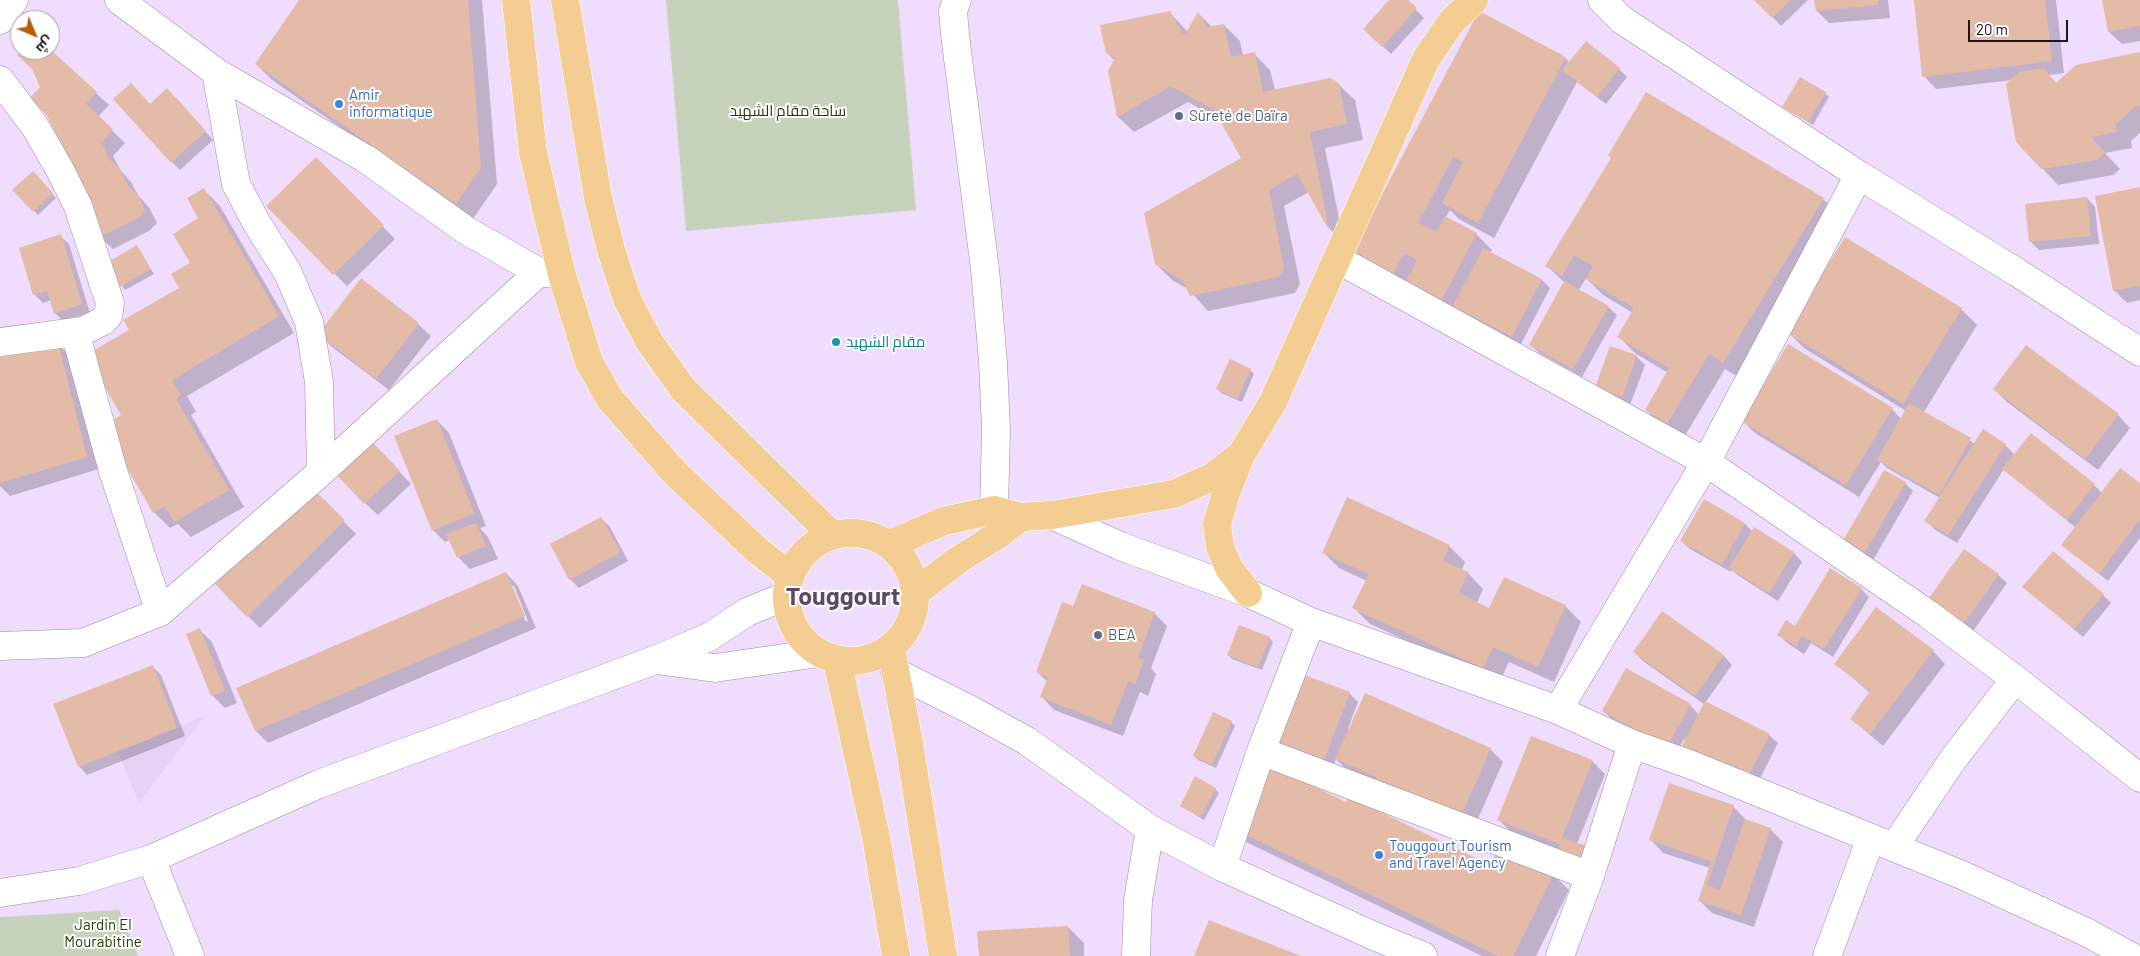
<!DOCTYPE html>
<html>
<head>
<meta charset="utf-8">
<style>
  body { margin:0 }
  #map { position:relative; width:2140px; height:956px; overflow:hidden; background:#f0ddfd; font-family:Barlow,Cairo,sans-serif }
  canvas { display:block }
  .north { position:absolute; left:10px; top:10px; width:50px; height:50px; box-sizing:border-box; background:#fff; border:1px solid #a4a1a6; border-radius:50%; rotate:135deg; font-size:14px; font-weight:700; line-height:20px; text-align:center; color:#1c1520 }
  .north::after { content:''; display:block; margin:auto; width:18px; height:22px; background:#b95c07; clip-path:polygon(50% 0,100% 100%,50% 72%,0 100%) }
  .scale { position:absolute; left:1968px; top:20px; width:100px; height:22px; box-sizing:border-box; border:2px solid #1c1520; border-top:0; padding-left:6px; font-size:15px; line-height:18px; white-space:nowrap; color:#1c1520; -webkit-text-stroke:4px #fff; paint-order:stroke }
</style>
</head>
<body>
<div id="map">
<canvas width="2140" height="956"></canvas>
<div class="north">ش</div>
<div class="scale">20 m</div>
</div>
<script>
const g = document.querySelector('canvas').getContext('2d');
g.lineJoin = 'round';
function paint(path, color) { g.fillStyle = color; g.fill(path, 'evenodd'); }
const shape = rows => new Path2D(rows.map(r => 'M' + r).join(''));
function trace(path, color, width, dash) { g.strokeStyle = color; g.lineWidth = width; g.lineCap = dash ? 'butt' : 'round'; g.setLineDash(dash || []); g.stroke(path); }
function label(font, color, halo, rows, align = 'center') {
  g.font = font + ' Barlow,Cairo,sans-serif'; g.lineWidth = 4; g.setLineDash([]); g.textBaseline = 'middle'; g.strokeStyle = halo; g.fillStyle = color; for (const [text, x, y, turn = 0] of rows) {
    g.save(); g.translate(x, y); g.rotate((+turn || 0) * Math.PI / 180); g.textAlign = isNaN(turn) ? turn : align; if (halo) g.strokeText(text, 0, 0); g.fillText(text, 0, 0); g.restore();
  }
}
paint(shape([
  [205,716,139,803,118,752]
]), '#e8d1f7');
paint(shape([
  [666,0,898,0,916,210,686,231],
  [119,910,138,956,0,956,0,917]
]), '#c6d2bb');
paint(shape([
  [300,0,482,0,497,184,473,219,272,80,256,64],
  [1391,0,1406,0,1424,18,1391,54,1373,37],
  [1756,0,1808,0,1781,26],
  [1816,0,1888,0,1890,18,1829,23,1817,11],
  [1915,0,2056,0,2064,73,2049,75,2057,84,2140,53,2140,133,2131,141,2132,148,2105,153,2120,169,2113,175,2058,185,2042,168,2013,80,1936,89,1924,76],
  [2103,0,2140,0,2140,41,2122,44,2109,32],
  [1169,12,1188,32,1199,14,1212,27,1224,25,1240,41,1243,56,1254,54,1270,70,1275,90,1338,84,1355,100,1363,140,1325,148,1344,243,1330,229,1309,192,1284,206,1300,284,1295,293,1208,311,1188,289,1172,280,1156,264,1243,158,1221,120,1188,102,1134,132,1118,117,1109,71,1115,61,1107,53],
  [1479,13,1565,58,1570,63,1619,69,1627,77,1606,104,1577,82,1494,238,1459,219,1450,210,1445,218,1476,234,1492,250,1490,253,1542,280,1550,288,1521,344,1368,270],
  [23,50,49,50,109,105,98,117,125,143,113,156,121,171,131,182,138,195,150,209,157,223,149,231,113,249,100,237,42,87],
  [1825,93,1829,97,1813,125,1783,107],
  [176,98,213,140,180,170,172,162],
  [316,158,395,239,347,286,267,206],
  [1612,158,1823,199,1839,215,1740,378,1725,369,1683,439,1662,426,1646,410,1668,373,1635,353,1619,337,1633,313,1603,295,1586,278,1579,290,1608,307,1617,315,1582,377,1539,353,1531,345,1565,283,1547,266],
  [33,173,56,198,38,215,14,190],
  [2140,189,2140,300,2127,303,2114,290],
  [204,190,220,206,294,333,187,396,196,412,191,415,244,507,191,537,178,524,170,528,154,512,104,427,122,416,131,331,180,288,192,264],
  [2087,198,2095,207,2099,244,2039,250,2030,241],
  [60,236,69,244,90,313,63,321,55,313,51,300,43,303,34,294],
  [136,246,154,274,125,290,108,263],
  [1961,309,1977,325,1924,412,1975,444,1983,431,2005,445,2015,455,2094,485,2102,493,2140,484,2140,538,2108,581,2063,545,2076,528,2004,469,1957,543,1934,529,1926,520,1940,498,1887,468,1881,462,1859,497,1755,433,1743,421,1788,346,1892,409,1901,419,1906,411,1804,348,1788,332],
  [418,324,431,336,389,390,332,347,320,334],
  [58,344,70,356,99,469,10,496,0,486,0,358],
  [1636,356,1645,365,1630,405,1596,388],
  [1250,370,1254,374,1242,402,1221,393,1217,389],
  [1994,389,2118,415,2130,428,2098,470,2007,402],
  [437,420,449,433,486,526,480,528,488,537,498,559,470,569,458,557,450,540,445,542,433,530],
  [379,450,411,484,378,515,365,503],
  [1905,483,1913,491,1868,569,1848,557],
  [312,490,356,534,260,628,216,584],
  [1704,501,1745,524,1753,532,1755,529,1794,553,1802,562,1778,601,1739,576,1732,570,1731,572,1690,549,1681,541],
  [601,518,610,527,628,561,579,588,571,580,552,545],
  [1449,546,1465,562,1462,570,1468,573,1483,589,1477,603,1490,609,1565,606,1581,622,1554,682,1509,662,1499,683,1370,624,1354,608,1367,581,1339,568,1323,552],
  [1964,551,1998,575,2007,583,1971,634,1937,610],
  [506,573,518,586,536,628,268,743,256,731],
  [511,586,514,586,528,621,526,622],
  [1861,589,1869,597,1833,657,1811,643,1804,654,1787,643,1779,635,1796,628],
  [2033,595,2103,595,2111,603,2083,637],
  [1074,608,1154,613,1167,626,1151,668,1156,674,1148,696,1140,692,1123,736,1054,710,1042,697,1048,682,1037,672],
  [1663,613,1724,656,1732,665,1705,703,1769,735,1778,743,1754,790,1684,739,1676,755,1612,719,1603,711,1690,705,1699,715,1705,705,1643,661,1634,652],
  [200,630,212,642,237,703,225,708,212,695],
  [1269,638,1273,642,1262,670,1232,659,1228,655],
  [1933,651,1945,664,1883,746,1851,719,1870,693,1836,663],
  [153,667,161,675,185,736,87,775,79,766],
  [1303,676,1349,693,1358,702,1348,729,1350,730,1490,749,1503,762,1473,830,1349,772,1336,759,1331,773,1284,755],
  [1231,722,1235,726,1216,768,1198,760,1194,756],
  [1592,761,1605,774,1577,844,1561,861,1511,832,1499,820],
  [1215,789,1219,793,1204,820,1181,806],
  [1346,803,1491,867,1553,874,1569,890,1536,956,1482,956,1246,842,1230,826],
  [1733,806,1745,819,1745,821,1770,829,1783,842,1754,927,1712,913,1699,900,1710,868,1663,853,1651,840],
  [1068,927,1084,943,1084,956,980,956]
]), '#0003');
paint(shape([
  [299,0,468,0,481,168,456,204,255,64],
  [1389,0,1408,0,1417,8,1382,47,1363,29],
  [1754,0,1791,0,1772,18],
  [1814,0,1878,0,1878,5,1816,11],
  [1914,0,2045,0,2052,61,1922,77],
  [2102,0,2140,0,2140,26,2108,32],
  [1170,11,1184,36,1198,12,1207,27,1224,24,1231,57,1255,52,1263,92,1330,78,1339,83,1347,124,1310,132,1329,230,1297,174,1269,190,1284,268,1279,277,1190,296,1182,280,1155,264,1144,213,1241,158,1214,110,1171,86,1117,117,1108,71,1115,58,1106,53,1100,25],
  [1479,11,1566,57,1478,223,1442,203,1463,162,1453,157,1418,223,1437,232,1445,216,1477,233,1440,303,1404,284,1417,260,1404,253,1392,276,1350,255],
  [1586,41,1620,68,1597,97,1562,70],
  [22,50,51,50,97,92,86,104,113,129,102,143,109,159,119,168,129,187,138,195,145,210,137,219,99,237,67,156,46,114,29,99,40,87,32,69,17,55],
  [2140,52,2140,106,2135,107,2115,125,2117,132,2091,137,2105,153,2097,160,2041,169,2016,142,2006,84,2019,72,2043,68,2056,83,2076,65],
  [1800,77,1826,92,1808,122,1782,107],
  [131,83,150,104,167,88,206,131,171,163,113,99],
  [1646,92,1824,198,1723,363,1709,354,1667,424,1645,410,1669,368,1617,337,1634,308,1586,279,1593,266,1574,255,1562,276,1545,266,1611,158,1608,155],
  [316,157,384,225,333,275,266,206],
  [33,171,53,193,33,212,12,190],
  [2140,187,2140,286,2113,291,2095,196],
  [204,188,279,316,172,380,181,395,176,399,229,490,174,522,165,506,153,513,103,426,121,415,86,355,129,330,123,320,179,288,171,274,190,263,173,234,198,218,187,198],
  [2087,197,2091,236,2029,242,2025,204],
  [61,234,82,304,54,314,47,291,33,295,19,248],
  [1845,237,1962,308,1903,404,1786,332],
  [137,245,151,269,120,287,106,263],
  [1483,248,1542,279,1512,337,1453,306],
  [361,278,419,323,376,379,318,334],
  [1564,281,1609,306,1573,369,1529,345],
  [58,342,87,457,0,483,0,357],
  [1788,344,1893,408,1846,485,1741,421],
  [2026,345,2119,414,2085,459,1993,389],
  [1610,346,1637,355,1622,397,1595,388],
  [1230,359,1251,369,1237,399,1216,389],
  [1909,403,1971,438,1939,495,1877,460],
  [437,419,474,513,432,531,394,436],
  [1983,429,2006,444,1948,535,1924,521],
  [2031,433,2095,484,2067,520,2002,469],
  [366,435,400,471,364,504,331,469],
  [2120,468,2140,483,2140,519,2099,574,2061,545],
  [1884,470,1906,482,1859,562,1838,549],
  [312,488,345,520,247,617,215,584],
  [1347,497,1450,545,1443,561,1468,572,1459,593,1489,608,1504,577,1566,605,1538,667,1493,647,1483,668,1352,608,1369,574,1322,553],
  [1704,499,1745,523,1722,565,1680,541],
  [601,517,621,552,569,580,550,544],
  [476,523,486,546,457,558,446,534],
  [1754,527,1794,552,1769,593,1729,568],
  [1964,549,1999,574,1962,626,1927,601],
  [2053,551,2104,594,2074,629,2022,587],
  [1830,568,1862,588,1824,649,1802,636,1796,646,1777,635,1786,620,1795,626],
  [506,572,525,616,255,731,236,688],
  [1082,584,1155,612,1138,658,1144,660,1135,684,1128,681,1111,725,1040,697,1048,677,1036,672,1062,602,1073,606],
  [1876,607,1934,650,1870,734,1850,719,1870,691,1834,664],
  [1662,611,1724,655,1695,696,1633,652],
  [1239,625,1270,637,1258,667,1227,655],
  [200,628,225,691,211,696,186,634],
  [153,665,177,728,78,767,53,704],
  [1626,668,1691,704,1667,747,1602,711],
  [1302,674,1350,692,1322,765,1274,747],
  [1365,693,1491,748,1460,818,1375,781,1377,777,1335,759],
  [1705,701,1770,734,1745,782,1680,750],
  [1213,712,1232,721,1212,765,1193,756],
  [1531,736,1593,760,1562,838,1607,852,1600,871,1556,857,1560,844,1497,820],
  [1261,760,1346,802,1348,796,1490,865,1500,846,1554,873,1513,956,1498,956,1228,826],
  [1195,776,1216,788,1200,817,1180,806],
  [1669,783,1734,805,1707,885,1720,890,1745,819,1771,828,1741,915,1698,901,1711,861,1649,840],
  [1209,920,1301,956,1194,956],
  [1068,926,1070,956,979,956,977,931]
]), '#e4bba7');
const minor = shape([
  [119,0,216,72,366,159,467,231,539,272,555,274],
  [957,0,953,11,955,35,985,269,993,362,996,430,994,510,997,533],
  [1602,0,1622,20,1859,175,2018,273,2140,352],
  [0,20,14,0],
  [216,72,236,184,256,222,288,273,309,322,319,382,321,472],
  [0,80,34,125,59,168,78,206,110,303,108,316,103,321,83,331,79,336,78,343,113,471,160,612],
  [1337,259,1706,462,1928,614,2015,679,2140,778],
  [0,342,83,331],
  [1052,515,1120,546,1248,593,1311,622,1558,710,1632,744,1689,764,1962,875,2088,933,2130,956],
  [0,646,83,643,160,612,321,472,539,272],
  [656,660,715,668,819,653],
  [895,672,969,709,1027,741,1150,829,1222,867,1374,936,1423,956],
  [1558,710,1706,462,1859,175],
  [1261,751,1590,876],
  [1894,847,1954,758,2015,679],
  [151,859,190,956],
  [1222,867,1261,751,1311,622],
  [0,893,79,881,151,859,319,784,655,660,709,637,747,612,786,596],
  [1136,956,1138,900,1150,829],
  [1560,956,1590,876,1632,744],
  [1827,956,1871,838]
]);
const major = shape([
  [516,0,533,153,562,275,589,362,610,399,676,474,758,551,790,576],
  [565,0,598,198,611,250,627,299,649,341,683,389,832,535],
  [1241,455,1226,493,1217,524,1220,547,1229,568,1248,593],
  '787 597a64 64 0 1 1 128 0a64 64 0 1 1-128 0Z',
  [890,544,944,521,994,510,1021,517,1052,515,1174,494,1212,477,1241,455,1273,402,1426,59,1452,21,1474,0],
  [916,592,958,560,998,535,1021,517],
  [891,648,909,743,943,956],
  [837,660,876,837,896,956]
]);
trace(minor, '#9c8aa8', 29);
trace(major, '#fff', 29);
trace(minor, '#fff', 28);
trace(major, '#f4cd93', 28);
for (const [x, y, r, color] of [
  [339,104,5,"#3f7fe0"],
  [1179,116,5,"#5c6f8a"],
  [836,342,5,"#0f9aa8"],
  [1098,635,5,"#5c6f8a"],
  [1379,855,5,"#3f7fe0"]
]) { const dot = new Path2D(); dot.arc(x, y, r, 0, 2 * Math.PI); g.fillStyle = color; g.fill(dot); trace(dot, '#fff', 2); }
label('15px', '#366cbe', '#fff', [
  ["Amir",349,95],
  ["informatique",349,112],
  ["Touggourt Tourism",1389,846],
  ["and Travel Agency",1389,863]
], 'left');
label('15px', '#253d04', '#fff', [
  ["ساحة مقام الشهيد",788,111],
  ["Jardin El",103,925],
  ["Mourabitine",103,942]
]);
label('15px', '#4e5e75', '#fff', [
  ["Sûreté de Daïra",1189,116],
  ["BEA",1108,635]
], 'left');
label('15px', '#0d838f', '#fff', [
  ["مقام الشهيد",846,342]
], 'left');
label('bold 25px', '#5a4a64', '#fff', [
  ["Touggourt",843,597]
]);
</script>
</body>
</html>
